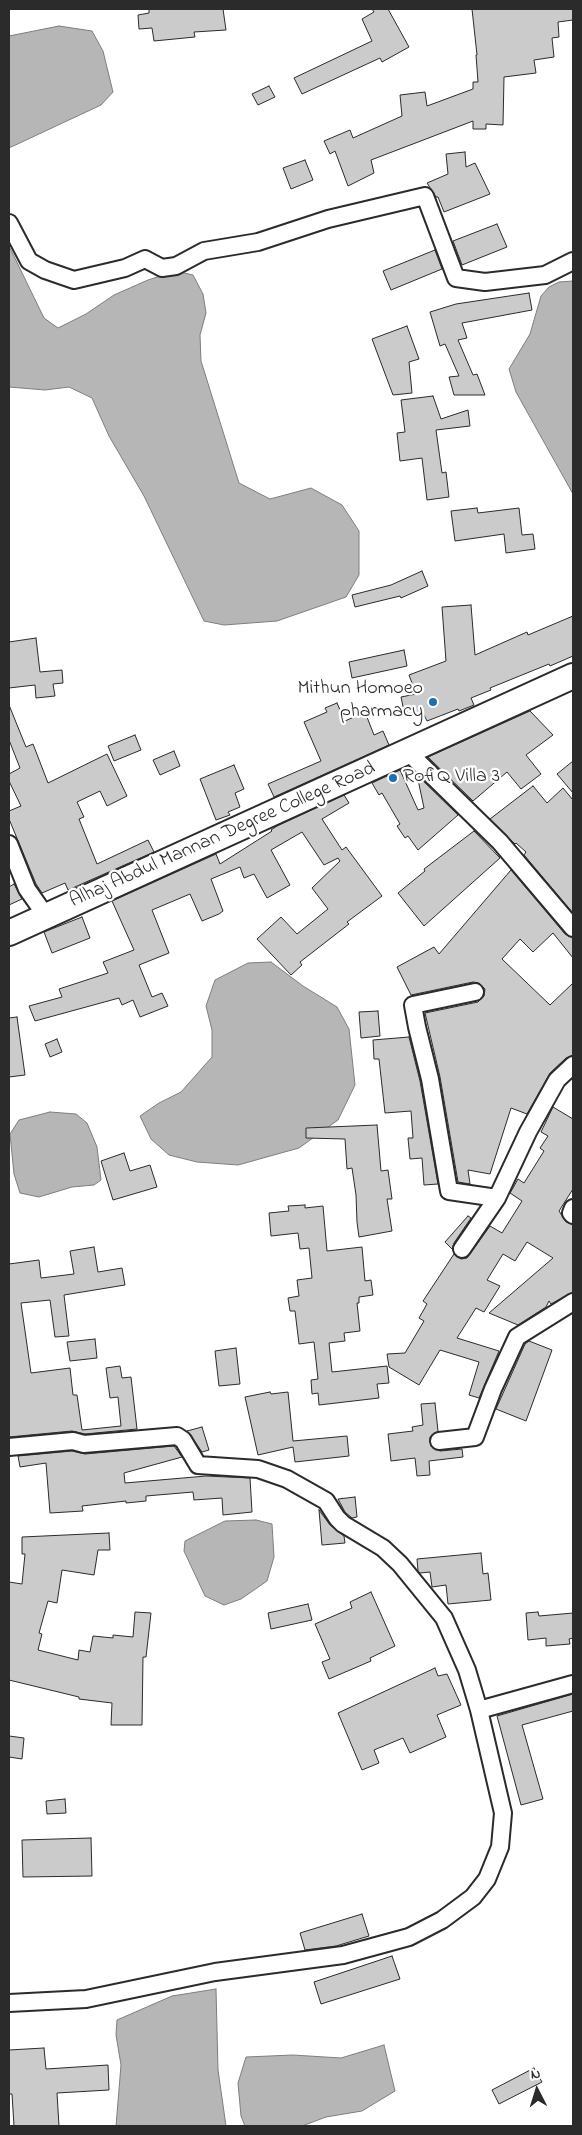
<!DOCTYPE html>
<html>
<head>
<meta charset="utf-8">
<style>
  body { margin:0 }
  #map { position:relative; width:582px; height:2135px; overflow:hidden; background:#fff; font-family:"Indie Flower",sans-serif }
  canvas { display:block }
  .frame { position:absolute; inset:0; border:10px solid #2b2b2b; pointer-events:none }
  .north { position:absolute; left:512px; top:2065px; width:50px; height:50px; -webkit-text-stroke:4px #fff; paint-order:stroke; rotate:355deg; font-size:14px; font-weight:700; line-height:20px; text-align:center; color:#2b2b2b }
  .north::after { content:''; display:block; margin:auto; width:18px; height:22px; background:#2b2b2b; clip-path:polygon(50% 0,100% 100%,50% 72%,0 100%) }
</style>
</head>
<body>
<div id="map">
<canvas width="582" height="2135"></canvas>
<div class="frame"></div>
<div class="north">N</div>
</div>
<script>
const g = document.querySelector('canvas').getContext('2d');
g.lineJoin = 'round';
function paint(path, color) { g.fillStyle = color; g.fill(path, 'evenodd'); }
const shape = rows => new Path2D(rows.map(r => 'M' + r).join(''));
function trace(path, color, width, dash) { g.strokeStyle = color; g.lineWidth = width; g.lineCap = dash ? 'butt' : 'round'; g.setLineDash(dash || []); g.stroke(path); }
function label(font, color, halo, rows, align = 'center') {
  g.font = font + ' "Indie Flower",sans-serif'; g.lineWidth = 4.5; g.setLineDash([]); g.textBaseline = 'middle'; g.strokeStyle = halo; g.fillStyle = color; for (const [text, x, y, turn = 0] of rows) {
    g.save(); g.translate(x, y); g.rotate((+turn || 0) * Math.PI / 180); g.textAlign = isNaN(turn) ? turn : align; if (halo) g.strokeText(text, 0, 0); g.fillText(text, 0, 0); g.restore();
  }
}
const water = shape([
  [59,26,92,31,103,51,113,92,101,105,9,148,9,36,59,26],
  [9,246,44,318,58,328,86,314,114,295,148,280,176,271,193,275,203,294,206,313,200,335,201,361,239,483,270,499,311,488,342,505,359,531,359,575,346,597,277,621,224,625,204,621,144,496,109,436,92,398,69,387,45,390,9,387,9,246],
  [573,281,573,494,516,392,509,369,530,334,541,296,549,287,559,282,573,281],
  [271,962,303,986,337,1007,349,1029,355,1085,338,1120,299,1148,238,1165,197,1162,169,1155,151,1139,140,1116,159,1103,181,1092,212,1057,212,1030,206,1006,215,980,248,963,271,962],
  [50,1112,76,1114,87,1123,97,1147,101,1180,94,1185,72,1187,39,1197,20,1193,14,1174,10,1134,19,1120,50,1112],
  [256,1520,272,1524,274,1557,267,1581,241,1599,224,1605,205,1596,184,1551,185,1541,225,1521,256,1520],
  [216,1989,218,2070,226,2126,116,2126,121,2065,116,2035,117,2020,172,1996,216,1989],
  [384,2045,395,2091,362,2111,326,2117,302,2126,245,2126,241,2116,238,2083,246,2057,293,2055,341,2058,384,2045]
]);
paint(water, '#b6b6b6');
trace(water, '#7e7e7e', 1);
const building = shape([
  [149,9,223,9,226,30,194,32,195,37,154,41,152,28,139,29,138,15,149,13,149,9],
  [372,9,388,9,409,47,382,62,380,58,302,94,294,78,372,41,362,19,374,12,372,9],
  [472,9,573,9,573,20,558,22,559,37,552,38,554,57,534,60,536,73,504,77,503,125,486,124,486,129,473,129,473,121,371,160,374,173,348,186,335,151,330,154,324,141,350,130,353,138,402,116,400,95,425,92,427,106,473,89,473,82,478,82,476,55,477,55,472,9],
  [269,86,275,97,258,105,252,94,269,86],
  [465,152,466,167,475,163,490,194,444,212,438,197,436,197,427,183,448,174,446,154,465,152],
  [305,160,313,180,291,189,283,168,305,160],
  [497,224,507,247,462,265,453,241,497,224],
  [435,250,442,269,391,290,383,271,435,250],
  [529,293,532,310,462,323,467,338,458,340,473,375,477,374,485,395,454,395,449,377,459,376,445,344,440,346,430,312,456,304,529,293],
  [407,326,419,359,409,362,412,393,393,395,372,339,407,326],
  [433,396,441,419,468,410,470,426,436,430,442,473,446,472,449,497,427,500,422,458,400,461,397,433,405,432,401,400,433,396],
  [477,508,478,513,519,508,522,535,533,534,535,549,506,553,504,534,455,541,451,511,477,508],
  [422,571,428,586,401,598,400,596,355,607,352,595,391,585,422,571],
  [471,605,475,655,527,632,528,635,573,616,573,656,550,666,549,664,490,688,491,690,471,698,474,705,459,711,458,709,427,721,423,713,405,716,401,697,416,694,409,675,446,661,442,607,471,605],
  [36,638,40,672,62,670,63,683,53,684,55,696,36,698,35,685,9,688,9,642,36,638],
  [404,650,407,666,352,678,349,662,404,650],
  [337,703,345,721,365,712,374,735,383,731,389,745,274,797,268,784,321,761,304,722,327,712,325,708,337,703],
  [9,705,26,747,33,744,48,783,107,754,127,796,107,806,100,791,77,802,84,817,79,819,97,864,148,840,154,852,68,890,65,883,42,893,36,884,9,819,9,811,21,806,9,781,9,774,20,768,9,740,9,705],
  [530,711,553,735,526,755,541,774,521,789,507,772,473,801,428,757,530,711],
  [135,735,141,750,114,761,108,746,135,735],
  [174,751,180,766,160,775,153,760,174,751],
  [573,761,573,793,557,774,573,761],
  [234,765,244,789,235,793,240,807,228,812,230,815,216,820,200,779,234,765],
  [400,770,418,810,424,808,417,775,458,815,418,850,408,836,405,838,397,826,400,824,382,793,379,795,372,783,400,770],
  [533,786,547,803,563,788,573,800,573,913,524,855,526,852,516,843,515,844,490,819,533,786],
  [344,795,349,803,322,819,342,850,346,847,382,896,347,922,349,924,300,962,302,965,291,975,257,939,281,917,297,934,328,909,312,888,340,861,338,858,324,865,302,832,271,850,290,885,267,898,254,874,244,878,240,867,211,879,223,911,219,914,202,921,190,894,152,910,169,953,139,965,152,997,162,993,168,1006,140,1017,133,1000,122,1005,119,998,35,1021,29,1006,62,997,59,989,108,973,103,962,134,950,112,901,216,854,220,864,272,831,271,830,277,826,344,795],
  [474,831,500,858,424,926,398,893,425,871,424,869,474,831],
  [511,870,565,934,573,938,573,958,553,933,533,952,520,939,502,959,550,1005,573,983,573,1055,566,1058,550,1073,527,1114,511,1108,490,1174,468,1170,470,1184,458,1182,440,1077,425,1013,478,1002,484,996,485,989,479,983,473,982,411,995,397,967,434,947,439,954,511,870],
  [14,884,22,899,9,905,9,887,14,884],
  [82,917,90,938,52,953,44,932,82,917],
  [378,1011,380,1036,361,1038,359,1012,378,1011],
  [17,1017,25,1075,9,1077,9,1018,17,1017],
  [409,1037,420,1081,438,1184,424,1185,422,1158,410,1159,408,1138,413,1138,411,1111,385,1113,379,1059,374,1059,373,1040,409,1037],
  [57,1039,62,1052,50,1057,45,1044,57,1039],
  [553,1107,573,1119,573,1189,559,1211,566,1222,573,1225,573,1292,551,1304,549,1301,546,1307,518,1325,489,1313,553,1258,527,1242,515,1261,503,1254,487,1280,500,1286,484,1312,476,1308,457,1338,499,1351,479,1398,469,1395,479,1362,440,1350,419,1385,389,1367,387,1354,405,1353,424,1321,419,1318,427,1304,423,1301,454,1254,461,1259,467,1258,490,1226,502,1233,522,1201,510,1193,513,1188,518,1179,524,1183,544,1151,540,1148,548,1136,541,1132,553,1107],
  [377,1125,381,1171,388,1170,392,1199,387,1199,392,1231,359,1237,357,1222,356,1195,352,1168,347,1169,345,1139,306,1138,306,1128,377,1125],
  [124,1153,130,1171,150,1165,157,1187,113,1200,101,1161,124,1153],
  [305,1205,305,1208,323,1206,327,1251,362,1247,365,1281,371,1280,373,1295,359,1297,359,1303,357,1303,360,1331,344,1333,345,1341,329,1343,332,1372,387,1366,389,1383,377,1384,379,1398,319,1405,318,1393,312,1394,311,1380,318,1379,314,1342,299,1344,295,1311,290,1311,288,1298,299,1296,297,1280,312,1278,309,1248,300,1249,298,1233,271,1236,269,1213,289,1211,288,1206,305,1205],
  [468,1216,471,1218,454,1243,452,1249,445,1242,468,1216],
  [94,1247,98,1272,122,1268,125,1285,64,1295,69,1336,55,1337,50,1300,21,1303,31,1373,70,1368,73,1395,77,1395,82,1430,121,1426,118,1397,110,1398,106,1368,120,1366,122,1378,131,1377,137,1429,85,1434,72,1431,9,1437,9,1264,39,1260,41,1278,74,1274,70,1251,94,1247],
  [95,1339,97,1358,70,1361,67,1342,95,1339],
  [529,1341,552,1350,526,1421,496,1409,525,1344,529,1341],
  [236,1348,240,1384,219,1386,215,1351,236,1348],
  [270,1392,271,1394,288,1392,293,1441,347,1436,349,1456,295,1462,293,1447,258,1455,245,1397,270,1392],
  [435,1403,438,1431,430,1437,431,1446,440,1451,462,1449,463,1457,429,1461,430,1475,417,1476,415,1458,391,1461,388,1434,413,1431,412,1427,423,1425,421,1404,435,1403],
  [202,1427,209,1450,202,1452,187,1431,202,1427],
  [174,1446,182,1457,124,1473,125,1483,206,1476,250,1478,252,1512,223,1515,222,1498,194,1500,193,1492,146,1496,146,1501,126,1503,126,1501,82,1506,83,1511,50,1513,46,1463,20,1467,18,1456,72,1451,85,1454,174,1446],
  [355,1497,357,1517,352,1518,345,1512,338,1499,355,1497],
  [319,1510,330,1525,344,1536,345,1543,322,1545,319,1510],
  [109,1533,110,1550,98,1550,94,1575,62,1570,57,1603,48,1601,39,1633,42,1634,38,1650,78,1660,79,1650,90,1652,93,1636,113,1638,113,1635,133,1637,135,1612,151,1613,146,1657,143,1657,142,1725,111,1725,112,1703,79,1699,79,1697,9,1680,9,1582,22,1584,25,1554,22,1554,22,1537,109,1533],
  [481,1553,483,1574,488,1573,491,1600,448,1604,446,1585,432,1587,430,1572,420,1573,418,1571,417,1559,481,1553],
  [371,1592,395,1646,370,1658,371,1661,329,1679,322,1662,330,1659,315,1624,352,1608,350,1602,371,1592],
  [308,1604,312,1620,271,1629,268,1613,308,1604],
  [538,1612,539,1616,573,1613,573,1638,569,1639,570,1644,546,1646,546,1638,528,1640,526,1613,538,1612],
  [435,1668,438,1676,447,1674,461,1705,437,1715,446,1737,410,1753,403,1738,374,1750,379,1763,362,1770,338,1713,435,1668],
  [573,1694,573,1711,522,1725,543,1799,521,1805,497,1716,573,1694],
  [9,1736,24,1738,22,1759,9,1757,9,1736],
  [65,1799,66,1813,47,1814,46,1801,65,1799],
  [91,1838,92,1876,23,1877,22,1840,91,1838],
  [362,1914,369,1936,336,1946,305,1950,300,1933,362,1914],
  [392,1956,400,1979,321,2004,314,1982,392,1956],
  [44,2048,46,2069,108,2065,109,2090,57,2093,59,2126,14,2126,12,2094,9,2094,9,2050,44,2048],
  [534,2068,542,2082,499,2104,492,2090,534,2068]
]);
paint(building, '#cbcbcb');
trace(building, '#2b2b2b', 1);
const street = shape([
  [9,223,29,261,45,270,74,280,125,268,145,259,162,268,176,266,204,251,258,242,328,219,425,196,456,278,485,282,545,275,573,261],
  [408,752,500,842,573,928],
  [9,844,27,889,46,916],
  [475,992,413,1005,417,1027,430,1079,449,1191,497,1198],
  [573,1208,571,1213,573,1215],
  [462,1249,497,1198,528,1132,557,1080,573,1065],
  [439,1441,475,1437,493,1389,517,1337,573,1302],
  [9,1447,73,1441,84,1444,177,1436,183,1440,198,1465,258,1469,287,1479,326,1501,337,1518,343,1524,383,1548,400,1564,444,1618,467,1670,479,1710,503,1813,500,1847,487,1879,473,1897,442,1920,409,1937,343,1955,215,1972,86,1999,9,2003],
  [479,1710,573,1684]
]);
const secondary = shape([
  [9,933,573,676]
]);
trace(street, '#2b2b2b', 20);
trace(secondary, '#2b2b2b', 28);
trace(street, '#fff', 16);
trace(secondary, '#fff', 24);
for (const [x, y, r, color] of [
  [433,702,5,"#1f6fb2"],
  [393,778,5,"#1f6fb2"]
]) { const dot = new Path2D(); dot.arc(x, y, r, 0, 2 * Math.PI); g.fillStyle = color; g.fill(dot); trace(dot, '#fff', 2); }
label('20px', '#2b2b2b', '#fff', [
  ["Mithun Homoeo",423,690],
  ["pharmacy",423,713],
  ["RofiQ Villa 3",403,778,"left"]
], 'right');
label('20px', '#2b2b2b', '#fff', [
  ["Alhaj Abdul Mannan Degree College Road",223,836,-24]
]);
</script>
</body>
</html>
